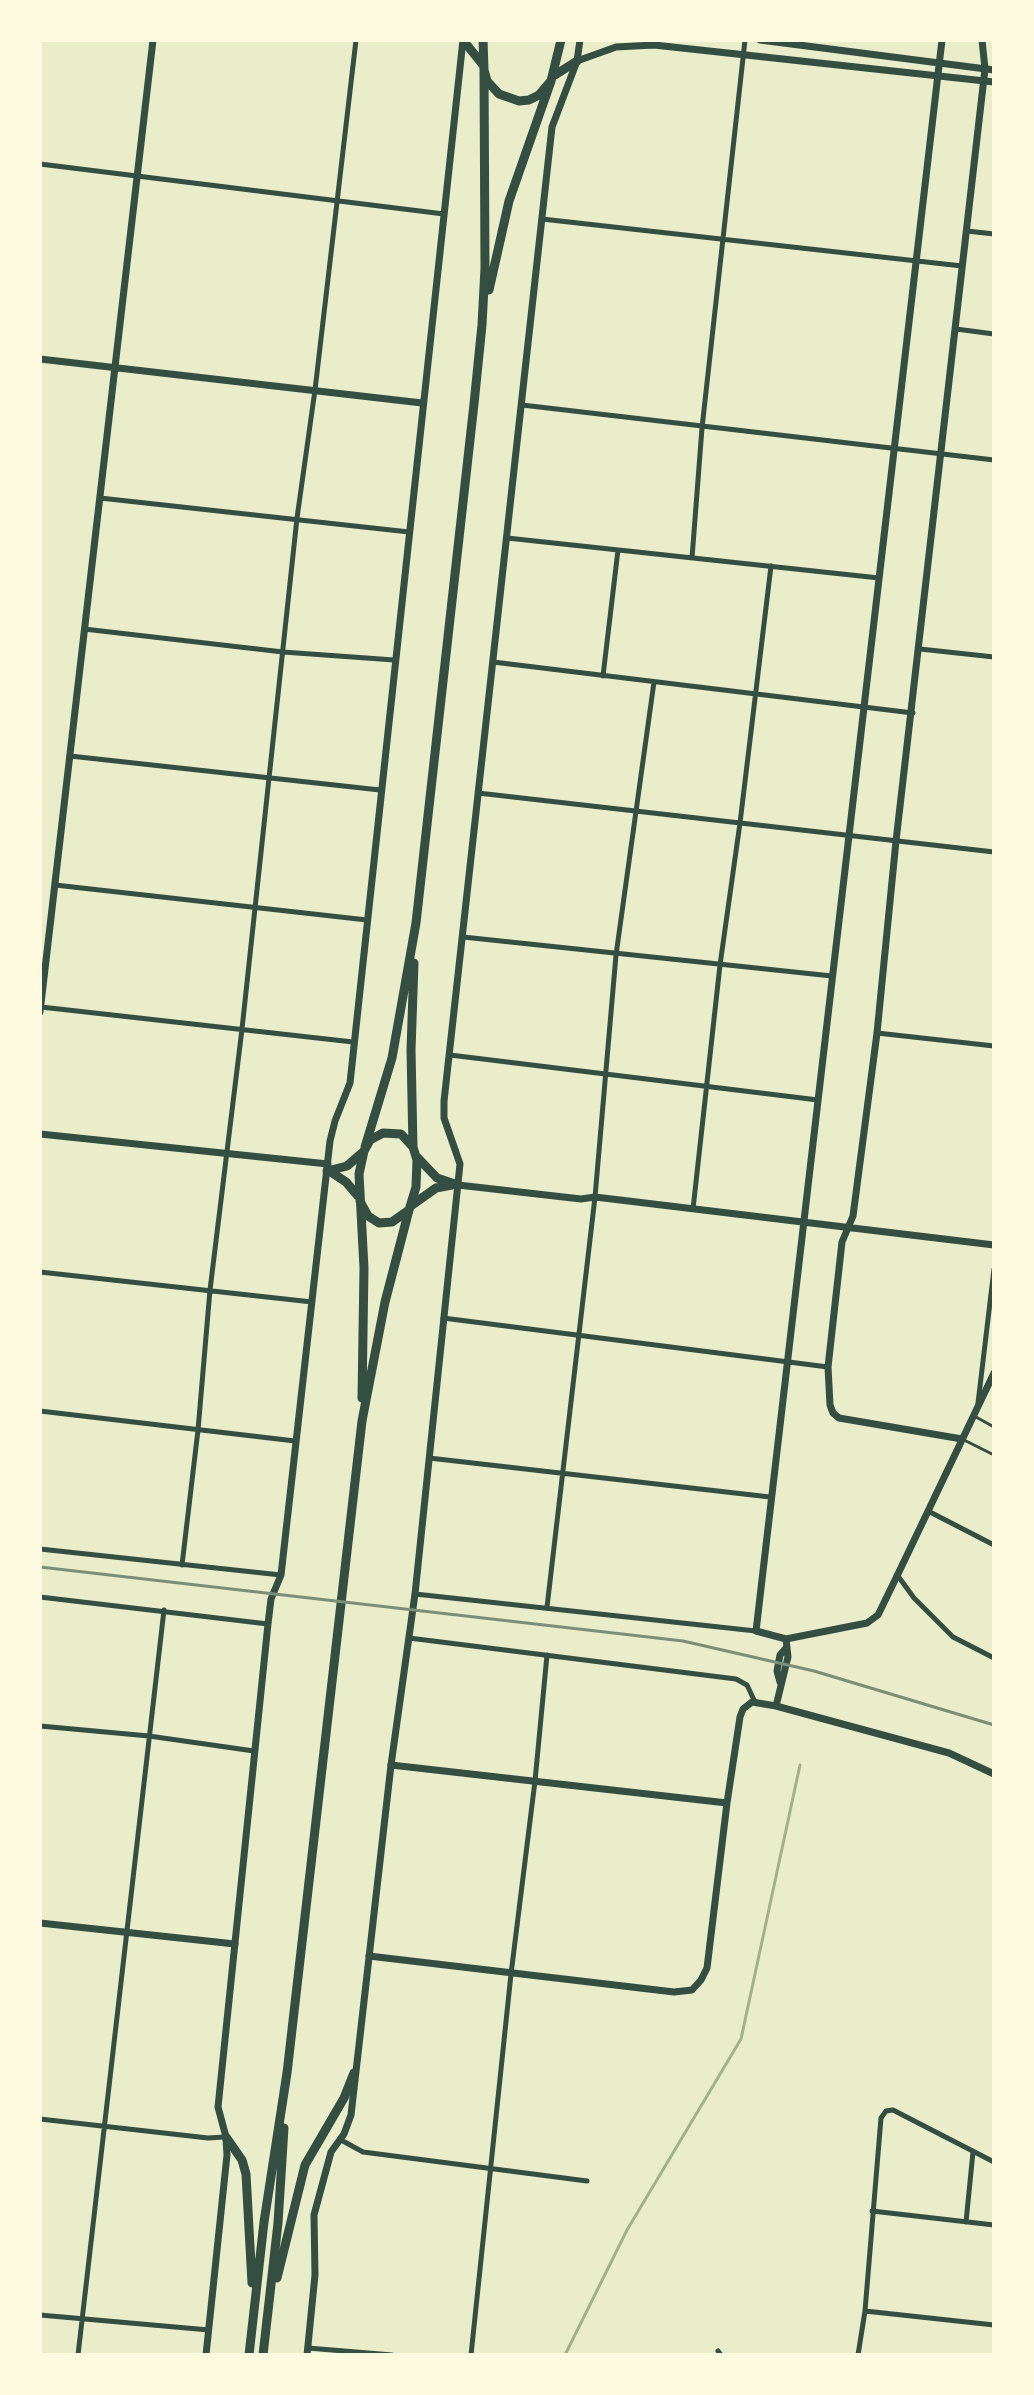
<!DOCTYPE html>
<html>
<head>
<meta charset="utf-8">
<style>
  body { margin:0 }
  #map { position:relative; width:1034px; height:2395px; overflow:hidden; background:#e9edc9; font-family:"Public Sans",sans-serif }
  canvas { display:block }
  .frame { position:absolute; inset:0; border:42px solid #fefae0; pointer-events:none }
</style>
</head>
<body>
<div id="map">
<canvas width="1034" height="2395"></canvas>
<div class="frame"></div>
</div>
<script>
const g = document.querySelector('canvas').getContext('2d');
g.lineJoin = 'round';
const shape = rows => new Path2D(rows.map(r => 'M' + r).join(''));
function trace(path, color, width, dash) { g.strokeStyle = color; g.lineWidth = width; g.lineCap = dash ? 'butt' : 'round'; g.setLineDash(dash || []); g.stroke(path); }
trace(shape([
  [565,2355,627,2230,741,2039,800,1765]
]), '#a3b18a', 3);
trace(shape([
  [976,1417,994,1427],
  [962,1439,994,1455]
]), '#344e41', 3);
trace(shape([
  [40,164,444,214],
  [542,219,962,266],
  [967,231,994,234],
  [956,329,994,334],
  [522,405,994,460],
  [100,498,409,532],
  [507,538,879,578],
  [692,558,702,428,745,40],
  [84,629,283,652,394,660],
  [920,649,994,657],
  [493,662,913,713],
  [603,676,618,550],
  [70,756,380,790],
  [478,793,994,852],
  [55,885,367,920],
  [463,937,832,976],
  [41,1007,353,1042],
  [877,1033,994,1046],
  [450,1055,818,1100],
  [693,1209,720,965,740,823,771,566],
  [40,1272,312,1302],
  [443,1318,828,1367],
  [978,1403,994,1269],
  [40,1411,295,1441],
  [429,1458,770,1497],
  [928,1511,994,1545],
  [40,1549,281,1575],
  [182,1565,198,1430,210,1290,242,1029,297,518,315,390,356,40],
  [898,1576,914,1598,953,1637,994,1658],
  [415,1594,756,1631],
  [40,1597,268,1624],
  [547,1607,595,1197,616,955,654,682],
  [409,1638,736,1679,747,1685,755,1702],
  [40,1726,149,1736,254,1751],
  [40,2119,208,2138,225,2137],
  [341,2140,363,2152,587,2181],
  [872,2211,994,2225],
  [966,2222,973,2152],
  [865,2311,994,2325],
  [40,2315,209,2330],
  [308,2348,392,2355],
  [718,2351,721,2355],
  [78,2355,164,1610],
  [471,2355,511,1974,535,1781,547,1655],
  [858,2355,865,2311,881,2118,886,2111,893,2110,994,2162]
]), '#344e41', 5);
trace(shape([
  [40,359,422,403],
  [40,1012,153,40],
  [40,1134,328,1164],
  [458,1185,581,1199,595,1197,994,1245],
  [962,1439,839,1418,833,1413,830,1405,828,1367,842,1242,853,1216,877,1033,896,841,985,69,982,40],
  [897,1576,878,1615,867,1623,786,1639,756,1631,942,40],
  [780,1682,777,1671,780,1655,786,1648],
  [776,1706,788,1657,786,1639],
  [391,1765,727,1803],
  [40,1923,235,1944],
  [369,1956,674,1992,692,1990,701,1980,707,1968,727,1803,740,1717,743,1709,752,1702,776,1706,949,1753,994,1774],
  [206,2355,227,2155,226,2139]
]), '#344e41', 7);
trace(shape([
  [760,40,994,70],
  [577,61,616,47,654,45,994,82],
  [897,1576,994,1373],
  [226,2137,218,2107,268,1624,271,1599,281,1575,330,1141,335,1121,350,1083,463,40],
  [307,2355,315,2275,314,2215,331,2152,344,2134,351,2115,391,1765,415,1594,460,1164,444,1118,444,1101,552,127,577,61,580,40]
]), '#344e41', 7);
trace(shape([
  [463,40,483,65],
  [483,40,484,70,487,81,499,94,519,101,529,100,539,95,551,81,561,40],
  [555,75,577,61],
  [489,290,509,201,551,81],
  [365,1147,392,1058,416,923,474,404,482,325,485,268,484,70],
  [413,1147,411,1050,414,963],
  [418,1158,437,1178,458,1185],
  [327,1171,347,1166,362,1153],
  [331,1172,346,1182,358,1196],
  [360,1201,368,1216,379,1223,392,1222,409,1210,416,1187,417,1160,413,1147,401,1134,383,1133,370,1140,364,1151,359,1174,364,1268,362,1398],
  [412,1205,436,1188,452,1185],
  [226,2137,242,2160,246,2174,252,2283],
  [277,2278,305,2165,344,2098,354,2073],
  [249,2355,264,2222,287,2073,362,1421,385,1302,409,1210],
  [263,2355,278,2223,284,2128]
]), '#344e41', 9);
trace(shape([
  [40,1567,683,1641,814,1671,994,1725]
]), '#7c8e77', 3);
</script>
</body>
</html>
